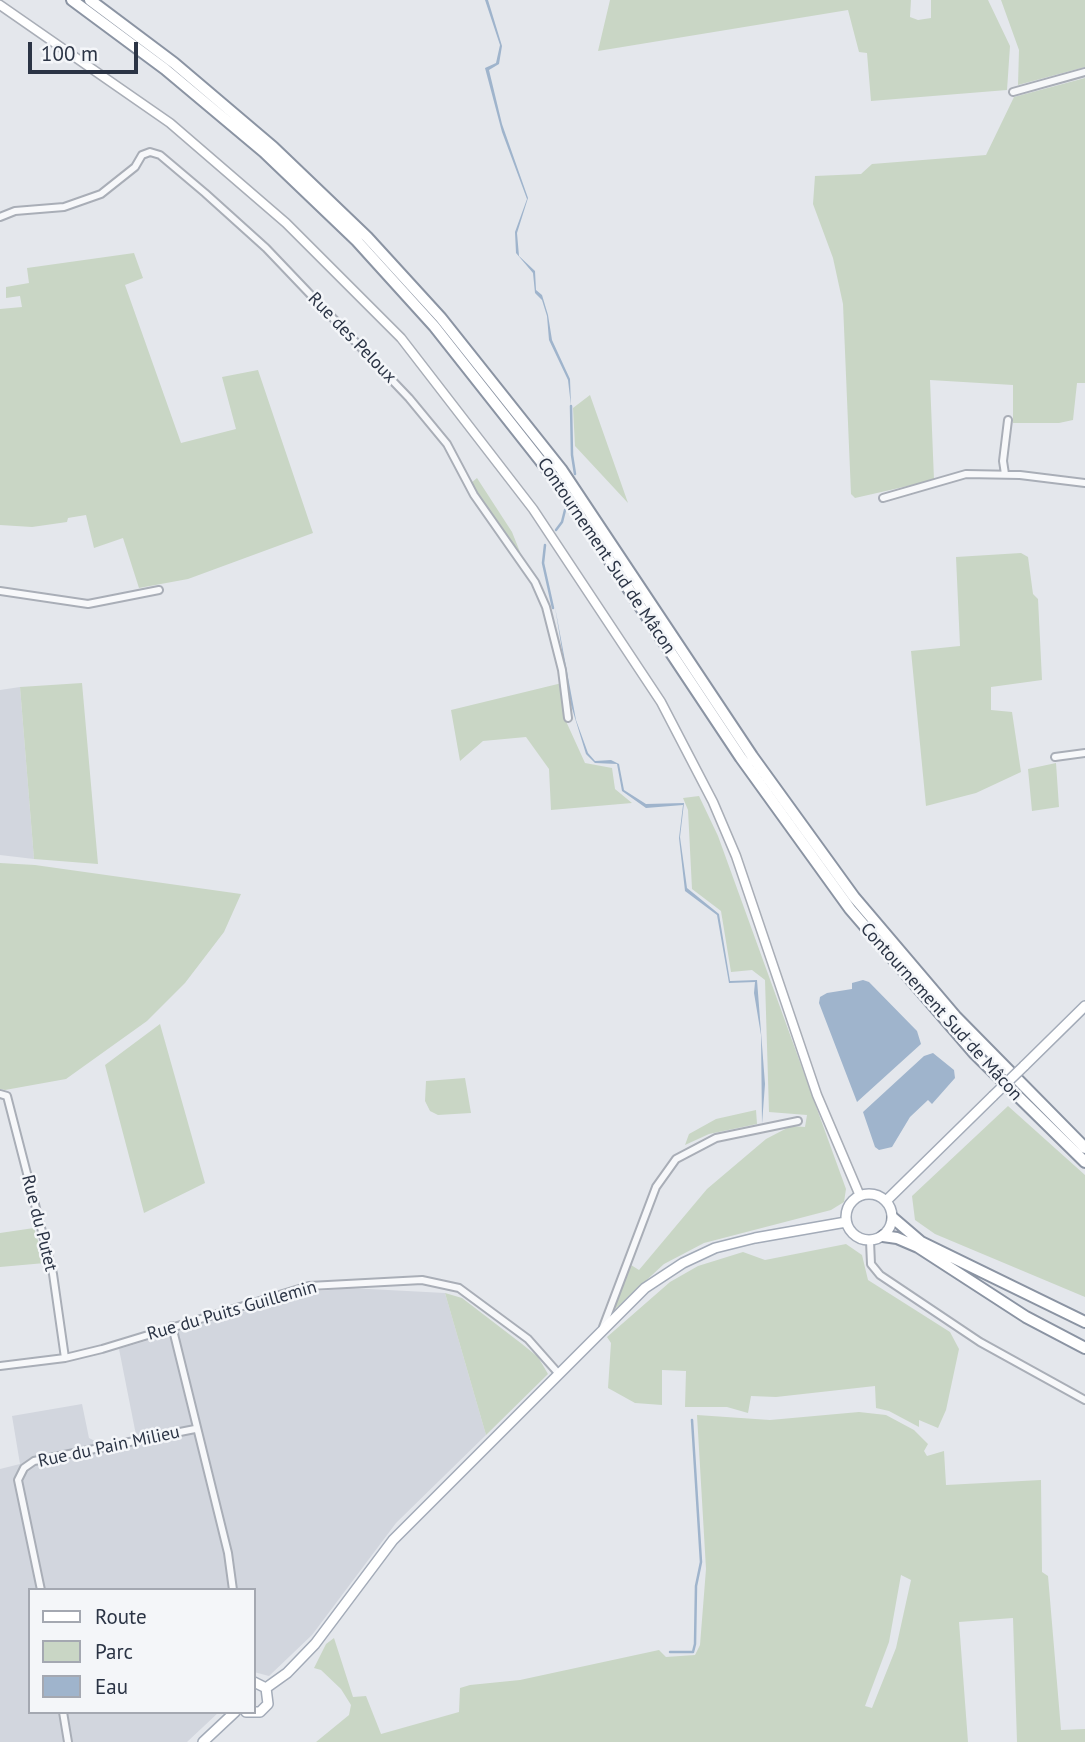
<!DOCTYPE html>
<html>
<head>
<meta charset="utf-8">
<style>
  body { margin:0 }
  #map { position:relative; width:1085px; height:1742px; overflow:hidden; background:#e4e7ec; font-family:"PT Sans",sans-serif }
  canvas { display:block }
  .legend { position:absolute; left:28px; top:1588px; width:228px; height:126px; box-sizing:border-box; background:#f4f6f9; border:2px solid #a4a8b1; margin:0; padding:9px 12px; list-style:none; font-size:21px; color:#2b3445 }
  .legend li { display:flex; align-items:center; gap:14px; height:35px }
  .legend b { width:35px; border:2px solid #a4a8b1 }
  .scale { position:absolute; left:28px; top:42px; width:110px; height:32px; box-sizing:border-box; border:4px solid #2b3445; border-top:0; padding-left:9px; font-size:21px; line-height:24px; white-space:nowrap; color:#2b3445; -webkit-text-stroke:5px #f4f6f9; paint-order:stroke }
</style>
</head>
<body>
<div id="map">
<canvas width="1085" height="1742"></canvas>
<ul class="legend">
<li><b style="height:9px;background:#fff"></b>Route</li>
<li><b style="height:19px;background:#c9d6c5"></b>Parc</li>
<li><b style="height:19px;background:#9fb4cc"></b>Eau</li>
</ul>
<div class="scale">100 m</div>
</div>
<script>
const g = document.querySelector('canvas').getContext('2d');
g.lineJoin = 'round';
function paint(path, color) { g.fillStyle = color; g.fill(path, 'evenodd'); }
const shape = rows => new Path2D(rows.map(r => 'M' + r).join(''));
function trace(path, color, width, dash) { g.strokeStyle = color; g.lineWidth = width; g.lineCap = dash ? 'butt' : 'round'; g.setLineDash(dash || []); g.stroke(path); }
function label(font, color, halo, rows, align = 'center') {
  g.font = font + ' "PT Sans",sans-serif'; g.lineWidth = 5; g.setLineDash([]); g.textBaseline = 'middle'; g.strokeStyle = halo; g.fillStyle = color; for (const [text, x, y, turn = 0] of rows) {
    g.save(); g.translate(x, y); g.rotate((+turn || 0) * Math.PI / 180); g.textAlign = isNaN(turn) ? turn : align; if (halo) g.strokeText(text, 0, 0); g.fillText(text, 0, 0); g.restore();
  }
}
paint(shape([
  [20,687,34,859,0,855,0,690],
  [350,1288,445,1293,486,1435,396,1523,312,1635,269,1676,254,1672,254,1590,30,1590,30,1712,219,1712,187,1742,0,1742,0,1469,20,1464,12,1416,82,1404,89,1438,103,1445,136,1435,119,1349,310,1292]
]), '#d2d6de');
paint(shape([
  [610,0,911,0,910,17,918,20,931,18,931,0,988,0,1010,46,1007,90,871,101,867,53,859,52,848,10,598,51],
  [1001,0,1085,0,1085,67,1018,85,1019,50],
  [1085,78,1085,383,1077,383,1073,420,1059,423,1013,423,1013,385,930,380,934,480,855,498,851,494,843,304,833,258,813,204,815,176,861,174,872,164,986,155,1014,97],
  [134,253,143,278,125,285,181,443,236,429,222,377,258,370,313,533,188,579,139,588,123,538,94,548,86,515,68,518,67,522,32,527,0,525,0,309,22,307,20,296,6,298,6,287,29,283,27,268],
  [590,395,628,503,575,446,573,408],
  [477,478,512,532,522,557,476,494,471,483],
  [1021,553,1028,557,1033,594,1038,599,1042,680,991,687,991,710,1012,712,1021,772,976,793,926,806,911,651,960,646,956,557],
  [82,683,98,864,34,859,20,687],
  [562,683,565,719,585,763,612,768,615,789,632,803,551,810,549,769,526,737,483,741,460,761,451,710],
  [1056,763,1059,807,1032,811,1028,769],
  [699,796,718,836,846,1189,844,1202,831,1210,704,1243,664,1264,614,1310,631,1265,639,1270,707,1189,766,1139,791,1126,805,1127,807,1115,769,1112,765,980,752,970,731,972,721,911,692,889,688,810,683,798],
  [0,863,35,865,241,894,224,932,185,983,147,1021,66,1079,5,1090,0,1089],
  [160,1024,205,1183,144,1213,105,1065],
  [465,1078,471,1113,438,1115,430,1111,425,1101,426,1081],
  [1008,1106,1085,1175,1085,1297,935,1234,915,1220,912,1196],
  [756,1110,757,1124,709,1134,685,1145,689,1134,716,1119],
  [34,1228,45,1263,0,1267,0,1233],
  [846,1244,862,1255,868,1280,950,1332,959,1349,946,1410,938,1428,919,1420,919,1427,889,1411,876,1408,875,1386,776,1397,751,1396,748,1413,727,1407,685,1407,686,1371,662,1370,662,1405,635,1403,608,1388,611,1343,607,1337,670,1282,698,1266,743,1252,765,1260],
  [445,1293,462,1298,522,1344,538,1357,548,1374,486,1435],
  [859,1412,886,1415,914,1430,928,1444,924,1451,927,1456,944,1451,946,1485,1041,1480,1042,1572,1048,1576,1061,1730,1085,1729,1085,1742,1017,1742,1013,1618,959,1622,968,1742,316,1742,349,1715,351,1705,341,1689,321,1670,314,1668,326,1644,334,1638,353,1697,366,1696,381,1734,459,1712,460,1688,470,1685,520,1680,659,1650,666,1657,695,1655,700,1645,706,1569,697,1415,770,1420],
  [901,1575,911,1580,896,1648,872,1708,865,1706,889,1642]
]), '#c9d6c5');
paint(shape([
  [485,0,488,0,502,46,499,64,489,70,502,124,528,198,517,233,519,256,535,271,536,290,542,295,548,315,552,340,570,379,571,406,568,380,549,340,547,316,542,300,535,293,533,273,516,253,515,232,527,199,502,132,485,68,496,63,500,45],
  [555,607,576,720,588,753,595,761,611,760,619,764,624,790,646,804,684,803,680,837,687,888,719,914,730,981,757,980,765,1084,762,1124,761,1035,754,993,755,982,729,983,717,915,685,891,679,838,683,805,646,808,622,791,617,764,595,763,586,754,571,705],
  [863,980,869,982,917,1031,921,1044,857,1102,819,1003,820,997,827,993,852,989,852,983],
  [933,1053,954,1070,955,1078,932,1104,928,1100,910,1117,892,1147,879,1150,875,1147,863,1112,924,1056]
]), '#9fb4cc');
trace(shape([
  [571,406,572,455,575,474],
  [556,530,562,522,565,510],
  [545,545,543,563,553,608],
  [670,1652,693,1652,695,1644,696,1586,701,1562,692,1420]
]), '#9fb4cc', 2.5);
const street = shape([
  [1013,92,1085,72],
  [0,217,15,211,64,207,101,194,135,167,142,155,150,152,160,155,205,193,266,248,409,398,447,444,474,495,535,582,546,607,562,670,568,718],
  [1005,474,1003,461,1008,420],
  [883,498,966,474,1020,475,1085,483],
  [0,591,88,604,159,590],
  [1055,757,1085,753],
  [0,1094,7,1096,53,1274,65,1358],
  [870,1241,871,1264,880,1275,980,1342,1085,1400],
  [172,1326,228,1553,233,1590],
  [603,1327,656,1187,676,1159,716,1138,798,1121],
  [0,1366,65,1358,102,1349,309,1286,422,1280,459,1288,528,1339,559,1374],
  [41,1590,18,1480,24,1468,34,1461,195,1429],
  [63,1712,68,1742]
]);
const secondary = shape([
  [0,5,170,123,286,223,401,338,533,509,661,702,713,802,736,856,817,1095,860,1196]
]);
const primary = shape([
  [1024,1066,1085,1006],
  '846 1217a23 23 0 1 1 46 0a23 23 0 1 1-46 0Z',
  [886,1201,993,1096],
  [266,1688,287,1673,315,1644,393,1540,645,1288,683,1263,715,1248,755,1238,846,1222],
  [246,1712,260,1712,268,1704,266,1688,254,1682],
  [203,1742,235,1712]
]);
const highway = shape([
  [72,0,165,69,264,152,357,241,434,326,558,483,741,758,850,909,974,1053,1085,1162],
  [90,0,174,63,273,147,367,237,441,318,561,469,752,756,854,897,956,1017,1085,1148],
  [893,1218,921,1242,1085,1322],
  [883,1236,897,1238,918,1247,1026,1317,1085,1348]
]);
trace(street, '#a9aeb7', 10);
trace(secondary, '#a9aeb7', 11);
trace(primary, '#a3abb8', 12);
trace(highway, '#8b94a3', 14);
trace(street, '#f7f8fa', 6);
trace(secondary, '#fff', 8);
trace(primary, '#fff', 9);
trace(highway, '#fff', 10);
const primaryBridge = shape([
  [993,1096,1024,1066]
]);
trace(primaryBridge, '#a3abb8', 12, []);
trace(primaryBridge, '#fff', 9);
label('18px', '#2b3445', '#f4f6f9', [
  ["Rue des Peloux",352,338,46],
  ["Contournement Sud de Mâcon",606,556,56],
  ["Contournement Sud de Mâcon",941,1012,48],
  ["Rue du Putet",39,1223,76],
  ["Rue du Puits Guillemin",232,1311,-16],
  ["Rue du Pain Milieu",109,1447,-12]
]);
</script>
</body>
</html>
